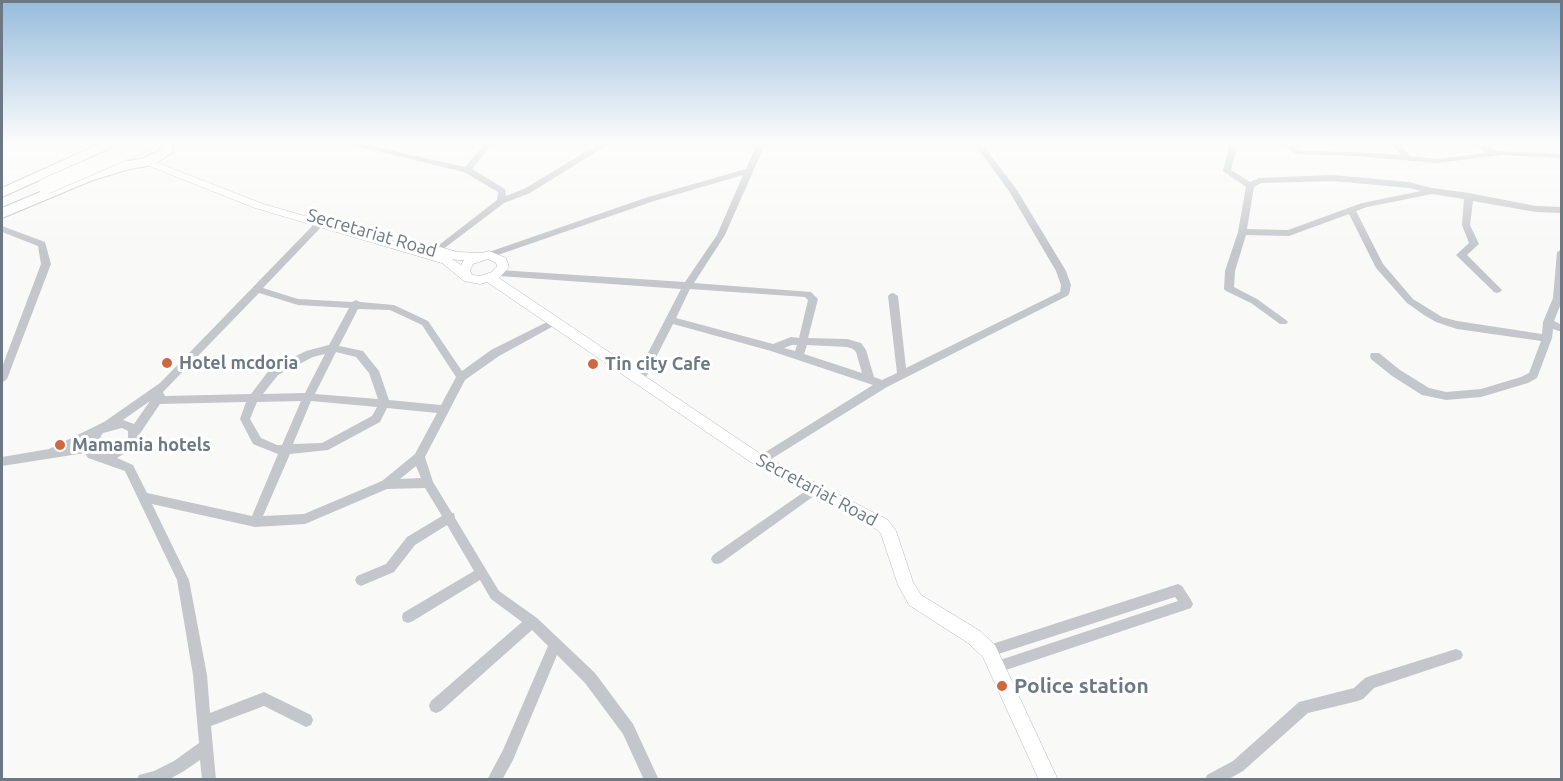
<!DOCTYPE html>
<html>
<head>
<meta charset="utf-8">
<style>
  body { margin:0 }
  #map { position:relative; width:1563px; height:781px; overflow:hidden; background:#f9f9f7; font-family:Ubuntu,sans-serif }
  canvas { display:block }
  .frame { position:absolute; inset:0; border:3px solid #6c7884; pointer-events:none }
</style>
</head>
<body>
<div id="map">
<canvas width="1563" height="781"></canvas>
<div class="frame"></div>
</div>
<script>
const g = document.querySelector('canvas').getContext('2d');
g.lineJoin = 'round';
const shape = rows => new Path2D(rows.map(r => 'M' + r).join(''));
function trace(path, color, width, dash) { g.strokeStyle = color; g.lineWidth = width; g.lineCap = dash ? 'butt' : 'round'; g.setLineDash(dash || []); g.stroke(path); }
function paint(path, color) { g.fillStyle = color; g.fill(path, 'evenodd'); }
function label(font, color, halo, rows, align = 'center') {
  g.font = font + ' Ubuntu,sans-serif'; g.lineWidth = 6; g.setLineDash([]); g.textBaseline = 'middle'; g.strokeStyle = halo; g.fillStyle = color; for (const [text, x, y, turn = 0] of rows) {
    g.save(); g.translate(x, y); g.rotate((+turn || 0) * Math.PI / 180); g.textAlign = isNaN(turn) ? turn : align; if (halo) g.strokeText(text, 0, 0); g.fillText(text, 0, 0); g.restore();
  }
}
const secondary = shape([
  [148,159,263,204,435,253,436,248,440,247,457,252,482,253,489,251,506,258,509,267,499,278,765,457,888,520,896,531,913,582,921,595,980,631,995,645,1058,780,1039,780,983,657,968,643,909,605,898,585,881,534,878,530,755,465,487,282,480,284,464,281,442,263,255,208,144,164,143,162,148,159],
  [452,259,457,260,464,260,461,265,452,259],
  [488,259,496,263,497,266,492,272,480,276,472,275,470,270,473,264,488,259]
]);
const highway = shape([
  [104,142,110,146,108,149,2,197,2,188,104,142],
  [163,142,175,142,173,152,153,165,130,169,93,180,2,218,2,208,83,174,114,165,110,161,112,158,117,157,129,161,144,158,160,150,163,142]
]);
trace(secondary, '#b6babe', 1);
trace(highway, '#b6b9bc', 2);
paint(shape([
  [339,142,354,142,465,167,486,142,494,142,472,169,505,189,506,196,524,189,602,142,612,142,530,193,504,203,438,253,435,252,433,250,435,248,497,200,498,192,464,172,339,142],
  [758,142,766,142,725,235,694,283,811,292,818,299,808,338,847,339,861,343,866,350,874,377,882,380,897,373,888,296,890,294,893,293,898,296,906,368,1060,292,1061,285,1056,271,1009,191,973,142,981,142,1017,190,1066,271,1071,285,1069,294,1067,296,887,387,760,466,756,464,754,461,756,458,873,385,771,351,673,324,644,381,640,382,635,378,681,289,499,276,494,273,499,270,685,282,717,235,743,175,654,201,492,257,489,258,484,255,486,253,648,197,746,169,758,142],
  [690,289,805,297,808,300,799,338,791,337,773,344,676,318,690,289],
  [792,345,797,345,795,351,784,348,792,345],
  [807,345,847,347,853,349,856,352,862,373,804,354,807,345],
  [1230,142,1238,142,1231,170,1250,182,1259,178,1333,175,1409,182,1432,188,1469,193,1536,206,1562,207,1562,213,1536,212,1473,201,1470,225,1479,244,1467,255,1502,290,1500,292,1497,293,1494,292,1456,255,1469,243,1462,225,1464,199,1432,194,1367,207,1356,211,1383,264,1413,299,1442,317,1457,321,1542,334,1543,322,1553,298,1557,252,1562,249,1562,301,1554,321,1562,325,1562,332,1553,329,1552,338,1537,378,1528,383,1481,397,1446,400,1422,395,1392,376,1371,359,1370,356,1371,353,1379,353,1400,370,1429,388,1446,392,1481,389,1521,377,1529,373,1541,341,1457,329,1436,322,1424,315,1407,303,1376,268,1349,214,1289,236,1246,235,1235,271,1234,287,1257,299,1286,320,1288,322,1286,324,1280,324,1251,303,1226,291,1224,289,1225,271,1238,232,1246,187,1223,171,1230,142],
  [1333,181,1409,188,1421,191,1362,203,1288,230,1247,229,1254,187,1261,183,1333,181],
  [1280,142,1289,142,1298,150,1305,151,1354,152,1401,155,1390,142,1398,142,1410,156,1437,159,1486,153,1470,142,1480,142,1496,151,1562,154,1562,158,1503,155,1437,163,1354,156,1296,154,1280,142],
  [324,216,327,217,327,221,263,288,298,299,352,302,356,300,360,302,394,305,428,321,462,371,491,350,553,319,559,319,561,321,559,323,499,356,465,380,425,457,433,482,452,513,454,513,455,518,499,591,537,618,595,673,633,724,659,780,644,780,623,734,585,683,557,655,513,760,502,780,487,780,503,750,548,646,532,630,441,711,436,713,431,711,429,706,431,701,522,622,491,599,480,580,413,621,408,623,403,621,402,617,403,613,474,571,447,525,415,545,394,572,361,586,357,584,355,580,357,576,386,564,407,537,442,516,425,488,387,489,305,524,255,527,152,504,189,580,207,675,210,713,264,692,311,715,313,720,311,725,306,727,264,706,211,726,216,780,202,780,200,760,184,771,168,780,137,780,139,775,154,771,174,761,199,743,193,675,177,580,125,471,88,458,85,453,2,466,2,457,49,449,104,422,160,383,321,217,324,216],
  [259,293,298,305,349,308,329,345,306,351,270,369,251,394,165,396,163,392,259,293],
  [358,309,390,310,422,325,456,377,441,405,389,400,379,371,363,351,339,346,358,309],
  [336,352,356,357,369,373,378,399,315,394,336,352],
  [325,354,305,393,263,394,278,375,313,357,325,354],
  [150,401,134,424,123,420,150,401],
  [301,401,282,445,277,445,261,438,250,419,257,402,301,401],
  [311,401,377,407,372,416,322,443,293,444,311,401],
  [246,402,240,419,253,444,278,454,252,516,147,493,133,465,117,458,134,447,139,438,139,435,160,404,246,402],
  [387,408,437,413,415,454,382,481,304,514,263,516,290,454,328,450,380,422,387,408],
  [122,428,128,431,128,437,126,441,110,451,101,452,96,451,94,448,103,433,122,428],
  [416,466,421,478,400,479,416,466],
  [2,226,45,242,51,264,7,379,2,383,2,367,41,264,38,246,2,232,2,226],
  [814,485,818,487,820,490,818,493,721,563,717,564,713,563,711,559,713,555,814,485],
  [1178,584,1182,586,1191,600,1193,604,1191,608,997,673,992,672,990,667,992,662,997,661,1178,601,1175,597,989,657,984,655,982,651,984,647,989,645,1178,584],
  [1456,649,1461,651,1463,655,1461,659,1374,688,1363,699,1358,701,1308,713,1243,771,1227,780,1205,780,1207,775,1233,761,1299,702,1354,688,1365,678,1370,676,1456,649]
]), '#c3c6ca');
paint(secondary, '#fff');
paint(highway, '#fff');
const highwayBridge = shape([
  [46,186,148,142]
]);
trace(highwayBridge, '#b6b9bc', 17, []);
trace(highwayBridge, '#fff', 16);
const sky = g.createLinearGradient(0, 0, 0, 251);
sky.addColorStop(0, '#96bbdc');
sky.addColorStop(0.57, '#fcfcfb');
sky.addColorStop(1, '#fcfcfb00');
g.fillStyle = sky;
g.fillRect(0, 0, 1563, 251);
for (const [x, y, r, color] of [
  [167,363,6,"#ce6841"],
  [593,364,6,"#ce6841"],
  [60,445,6,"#ce6841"],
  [1002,686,6,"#ce6841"]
]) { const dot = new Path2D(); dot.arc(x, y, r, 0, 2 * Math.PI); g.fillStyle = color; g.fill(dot); trace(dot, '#fff', 2); }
label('18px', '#6c7884', '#fff', [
  ["Secretariat Road",372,233,16],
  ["Secretariat Road",817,490,28]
]);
label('bold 18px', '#6c7884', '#fff', [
  ["Hotel mcdoria",179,363],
  ["Tin city Cafe",605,364],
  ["Mamamia hotels",72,445]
], 'left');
label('bold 21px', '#6c7884', '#fff', [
  ["Police station",1014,686]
], 'left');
</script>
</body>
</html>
